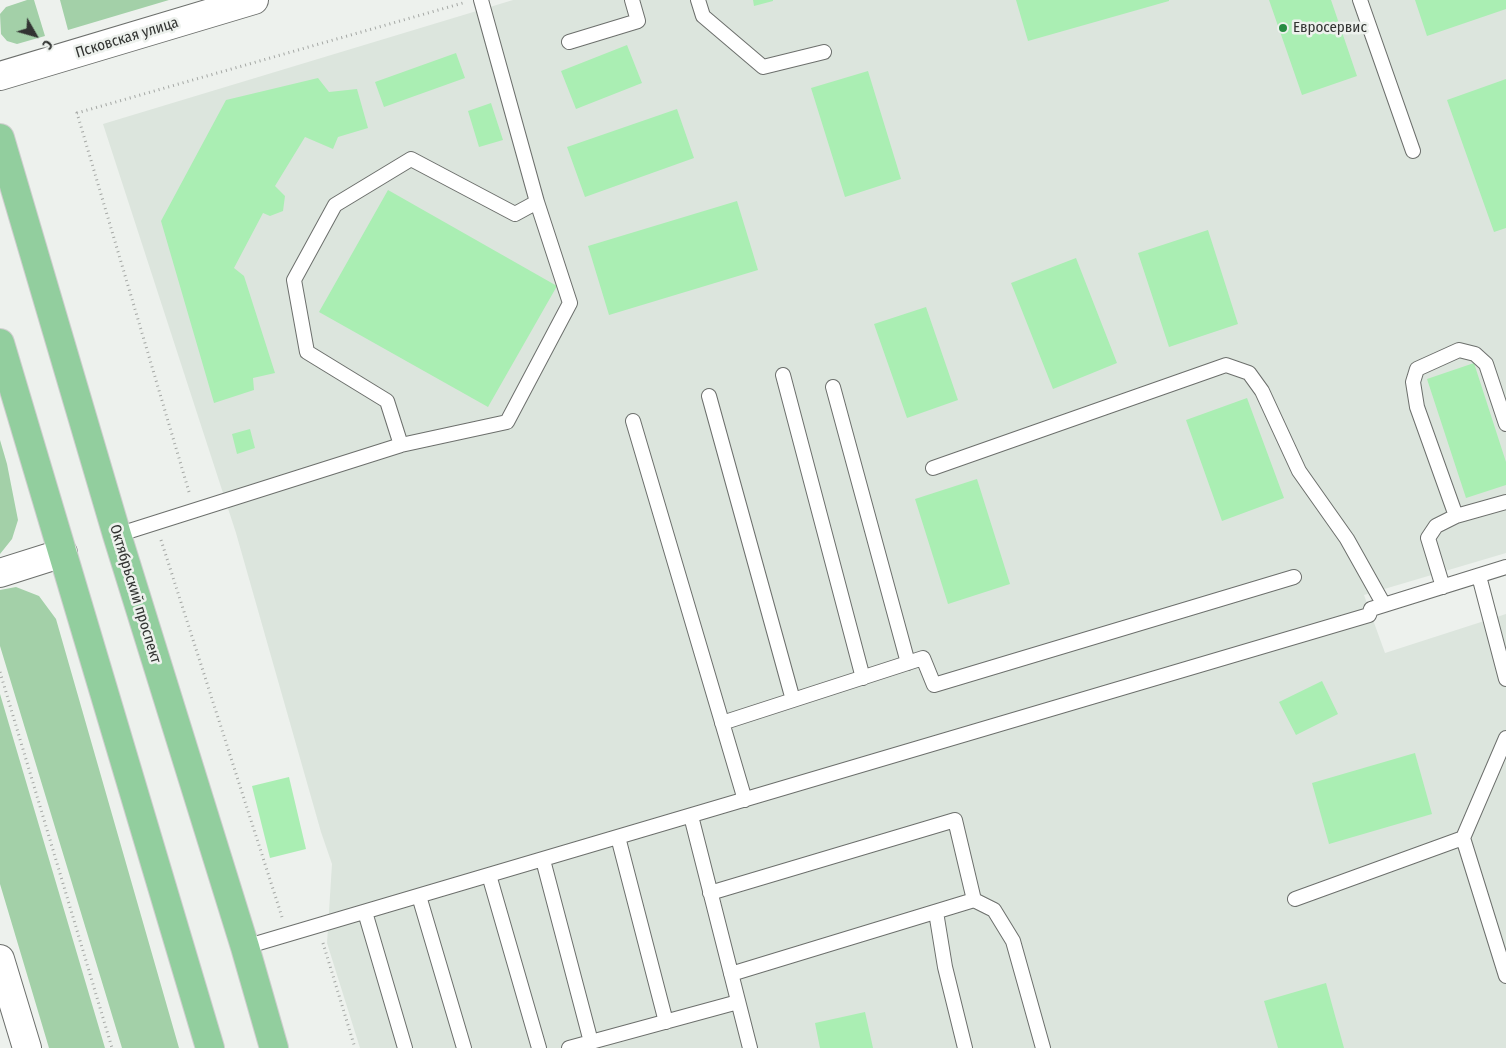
<!DOCTYPE html>
<html>
<head>
<meta charset="utf-8">
<style>
  body { margin:0 }
  #map { position:relative; width:1506px; height:1048px; overflow:hidden; background:#edf1ed; font-family:"Fira Sans Condensed",sans-serif }
  canvas { display:block }
  .north { position:absolute; left:10px; top:10px; width:50px; height:50px; -webkit-text-stroke:4px #edf1ed; paint-order:stroke; rotate:128deg; font-size:14px; font-weight:700; line-height:20px; text-align:center; color:#323432 }
  .north::after { content:''; display:block; margin:auto; width:18px; height:22px; background:#323432; clip-path:polygon(50% 0,100% 100%,50% 72%,0 100%) }
</style>
</head>
<body>
<div id="map">
<canvas width="1506" height="1048"></canvas>
<div class="north">С</div>
</div>
<script>
const g = document.querySelector('canvas').getContext('2d');
g.lineJoin = 'round';
function paint(path, color) { g.fillStyle = color; g.fill(path, 'evenodd'); }
const shape = rows => new Path2D(rows.map(r => 'M' + r).join(''));
function trace(path, color, width, dash) { g.strokeStyle = color; g.lineWidth = width; g.lineCap = dash ? 'butt' : 'round'; g.setLineDash(dash || []); g.stroke(path); }
function label(font, color, halo, rows, align = 'center') {
  g.font = font + ' "Fira Sans Condensed",sans-serif'; g.lineWidth = 5; g.setLineDash([]); g.textBaseline = 'middle'; g.strokeStyle = halo; g.fillStyle = color; for (const [text, x, y, turn = 0] of rows) {
    g.save(); g.translate(x, y); g.rotate((+turn || 0) * Math.PI / 180); g.textAlign = isNaN(turn) ? turn : align; if (halo) g.strokeText(text, 0, 0); g.fillText(text, 0, 0); g.restore();
  }
}
paint(shape([
  [513,0,1506,0,1506,553,1364,595,1385,653,1506,614,1506,1048,360,1048,327,943,332,864,321,832,236,533,103,124]
]), '#dce5dd');
paint(shape([
  [27,0,34,0,45,36,17,44,7,41,1,34,0,14,6,7],
  [60,0,169,0,68,30],
  [0,440,7,464,18,520,12,539,0,554],
  [16,587,39,596,56,619,179,1048,122,1048,0,646,0,590],
  [0,694,105,1048,49,1048,0,884]
]), '#a3d0a8');
paint(shape([
  [753,0,773,0,773,1,754,6],
  [1016,0,1169,0,1169,1,1028,41],
  [1269,0,1331,0,1357,76,1302,95],
  [1415,0,1506,0,1506,9,1427,36],
  [627,45,642,83,576,109,561,71],
  [456,53,465,78,384,107,375,82],
  [868,71,901,179,845,197,811,88],
  [318,78,329,92,357,89,368,128,338,137,333,149,305,137,275,186,285,196,283,211,270,216,263,213,234,268,244,276,275,373,253,378,254,390,214,403,161,221,226,100],
  [1506,79,1506,228,1494,232,1447,100],
  [491,103,503,140,479,147,468,111],
  [677,109,694,158,585,197,567,147],
  [388,190,557,286,488,407,319,312],
  [737,201,758,270,609,315,588,246],
  [1208,230,1238,324,1169,347,1138,253],
  [1076,258,1117,363,1053,389,1011,283],
  [926,307,958,400,907,418,874,324],
  [1474,363,1506,462,1506,485,1466,498,1427,379],
  [1247,398,1284,498,1222,521,1186,420],
  [250,429,255,448,237,454,232,434],
  [977,479,1010,584,948,604,915,499],
  [1322,681,1338,714,1296,735,1279,702],
  [1415,753,1432,814,1329,844,1312,783],
  [289,777,306,849,270,858,252,786],
  [1326,983,1344,1048,1278,1048,1264,1001],
  [865,1012,873,1048,820,1048,815,1023]
]), '#aaeeb3');
const lane = shape([
  [698,0,703,16,763,67,824,52],
  [1360,0,1413,151],
  [569,42,638,21,632,0],
  [783,375,863,678],
  [833,387,908,663],
  [709,396,793,700],
  [633,421,745,800],
  [401,445,507,422,570,303,537,202],
  [933,468,1226,365,1249,373,1262,391,1299,471,1347,539,1384,605],
  [1456,516,1417,407,1413,382,1417,369,1459,350,1475,354,1486,364,1506,424],
  [117,535,401,445,387,401,307,352,294,280,335,205,411,159,515,214,537,202,481,0],
  [1479,576,1506,679],
  [1443,587,1428,538,1436,526,1456,516,1506,502],
  [722,723,923,658,934,685,1294,577],
  [691,816,750,1048],
  [618,837,666,1022],
  [1463,838,1506,976],
  [543,860,591,1042],
  [489,875,539,1048],
  [710,893,955,820,974,900,731,974],
  [419,896,464,1048],
  [1295,899,1463,838,1506,738],
  [974,900,994,910,1013,941,1043,1048],
  [365,912,405,1048],
  [936,912,945,967,965,1048],
  [245,947,1369,615,1371,609,1506,567],
  [569,1048,738,1002]
]);
const street = shape([
  [0,573,63,553],
  [0,959,27,1048]
]);
const secondary = shape([
  [0,76,254,0]
]);
const primary = shape([
  [0,138,117,535,245,947,274,1048],
  [0,343,210,1048]
]);
trace(lane, '#6c6f6c', 16);
trace(street, '#6c6f6c', 30);
trace(secondary, '#6c6f6c', 30);
trace(primary, '#cecece', 30);
trace(shape([
  [189,492,77,113,463,3],
  [161,540,282,917],
  [0,672,112,1048],
  [323,943,355,1048]
]), '#a4a7a4', 3, [1, 4]);
trace(lane, '#fff', 14);
trace(street, '#fff', 28);
trace(secondary, '#fff', 28);
trace(primary, '#92ce9e', 28);
for (const [x, y, r, color] of [
  [1283,28,5,"#268b41"]
]) { const dot = new Path2D(); dot.arc(x, y, r, 0, 2 * Math.PI); g.fillStyle = color; g.fill(dot); trace(dot, '#edf1ed', 2); }
label('15px', '#323432', '#edf1ed', [
  ["Евросервис",1293,28]
], 'left');
label('15px', '#323432', '#edf1ed', [
  ["Псковская улица",127,38,-17],
  ["Октябрьский проспект",135,594,73]
]);
</script>
</body>
</html>
